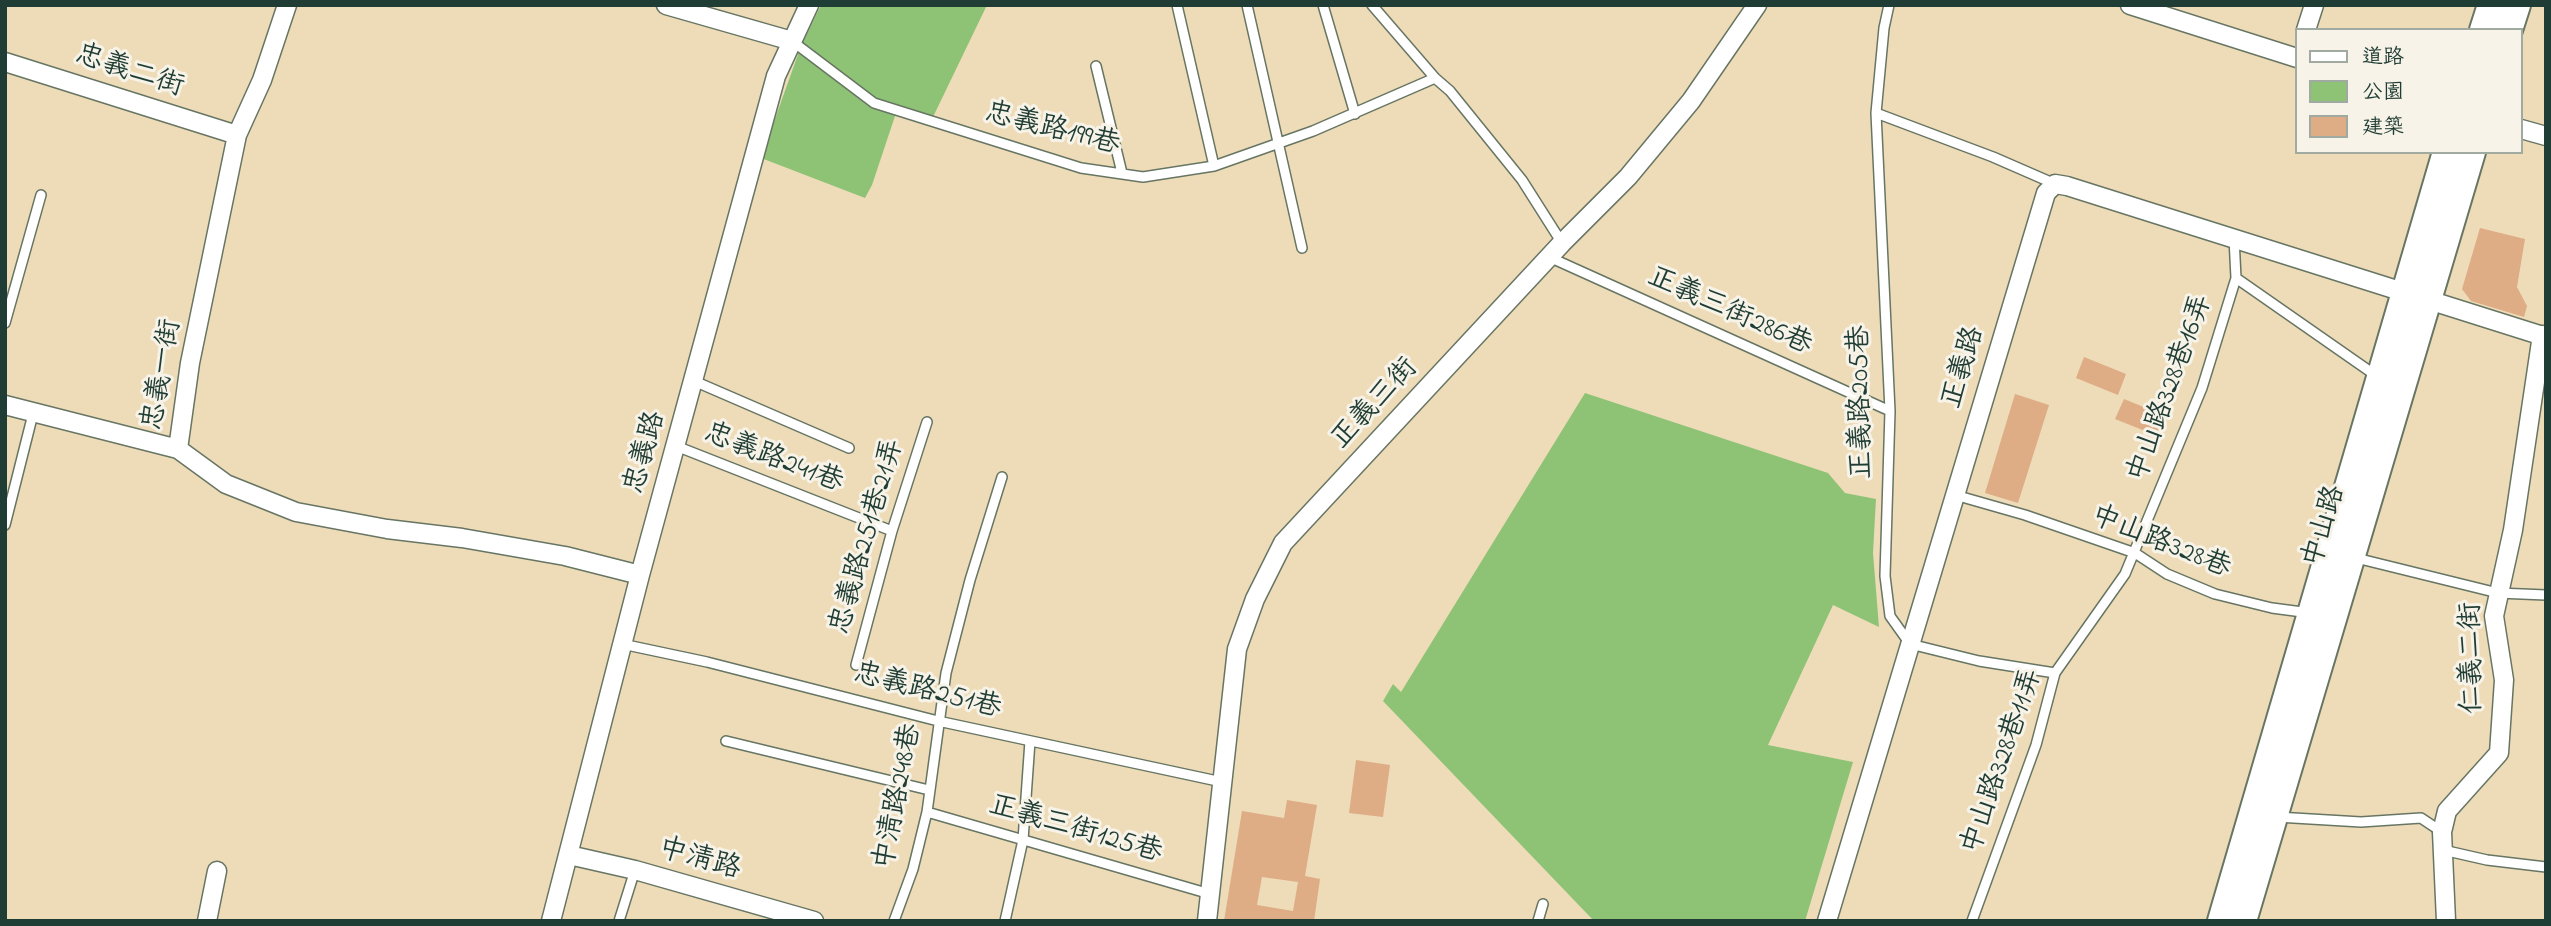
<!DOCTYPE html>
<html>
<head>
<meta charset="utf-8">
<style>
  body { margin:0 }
  #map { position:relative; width:2551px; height:926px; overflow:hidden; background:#eedcb9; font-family:"Indie Flower","LXGW WenKai TC",sans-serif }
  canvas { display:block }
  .frame { position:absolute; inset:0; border:7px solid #1f3d34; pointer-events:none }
  .legend { position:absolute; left:2295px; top:28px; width:228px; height:126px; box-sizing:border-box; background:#f7f3e8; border:2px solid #a1aaa0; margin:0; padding:9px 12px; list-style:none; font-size:21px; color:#1f3d34 }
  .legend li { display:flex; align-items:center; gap:14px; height:35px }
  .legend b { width:35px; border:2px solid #a1aaa0 }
</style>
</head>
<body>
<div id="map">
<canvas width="2551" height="926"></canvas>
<div class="frame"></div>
<ul class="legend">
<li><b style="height:9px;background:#fff"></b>道路</li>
<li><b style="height:19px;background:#8ec376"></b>公園</li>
<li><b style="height:19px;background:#deac85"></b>建築</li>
</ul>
</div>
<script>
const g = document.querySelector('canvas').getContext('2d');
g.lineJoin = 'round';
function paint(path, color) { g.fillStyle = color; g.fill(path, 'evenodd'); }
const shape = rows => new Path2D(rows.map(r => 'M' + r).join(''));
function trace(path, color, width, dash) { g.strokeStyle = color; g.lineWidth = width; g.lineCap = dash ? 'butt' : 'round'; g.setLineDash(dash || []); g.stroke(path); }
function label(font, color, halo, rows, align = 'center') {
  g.font = font + ' "Indie Flower","LXGW WenKai TC",sans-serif'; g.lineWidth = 6; g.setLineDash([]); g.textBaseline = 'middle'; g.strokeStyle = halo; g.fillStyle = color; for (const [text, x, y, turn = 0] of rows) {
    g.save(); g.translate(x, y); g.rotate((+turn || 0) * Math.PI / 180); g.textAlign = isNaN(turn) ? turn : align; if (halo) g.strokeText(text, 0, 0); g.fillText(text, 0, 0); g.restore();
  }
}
paint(shape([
  [821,5,987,5,933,117,898,107,872,185,865,198,761,158,801,46],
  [1585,393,1828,473,1845,493,1876,499,1873,553,1879,627,1833,605,1768,745,1853,762,1805,921,1594,921,1383,701,1393,684,1401,692]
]), '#8ec376');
paint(shape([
  [2480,228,2525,239,2517,287,2527,306,2524,317,2471,301,2462,289],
  [2084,357,2126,374,2118,395,2076,378],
  [2015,394,2049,405,2018,503,1985,493],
  [2124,399,2168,417,2160,437,2115,419],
  [1356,760,1390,765,1383,817,1349,813],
  [1287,800,1317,805,1305,876,1320,879,1314,921,1224,921,1242,811,1284,818],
  [1262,877,1298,882,1293,911,1257,905]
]), '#deac85');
const service = shape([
  [1177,5,1214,166],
  [1247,5,1302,248],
  [1323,5,1355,114],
  [1372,5,1435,78,1450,91,1522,180,1562,243],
  [1889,5,1884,28,1876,113,1890,411,1885,576,1890,616,1910,644,1979,661,2055,673],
  [792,41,874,103,1081,168,1143,177,1214,166,1313,131,1435,78],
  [1096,66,1122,173],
  [1876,113,1993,157,2055,184],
  [1549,257,1890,411],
  [2236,278,2378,377],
  [5,323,41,195],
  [694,381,849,448],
  [676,446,892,531],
  [1955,495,2025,515,2135,553,2167,574,2215,594,2272,608,2310,613],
  [5,525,33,414],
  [2352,557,2498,593,2546,595],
  [622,644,707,662,938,721,1222,782],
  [856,665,892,531,927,422],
  [726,741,929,790],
  [927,812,1210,894],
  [2277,817,2361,822,2421,818,2442,832],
  [2443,850,2487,860,2546,867],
  [619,921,635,870],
  [894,921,913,869,927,812,946,673,970,580,1002,477],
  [1005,921,1023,840,1030,741],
  [1538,921,1543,904],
  [1972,921,2036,745,2055,673,2125,574,2202,388,2236,278,2234,238]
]);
const minor = shape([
  [666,5,792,41],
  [2130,5,2297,58],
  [2306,30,2314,5],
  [5,62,237,135],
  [2521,129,2546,136],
  [5,405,178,449,226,484,296,512,387,529,462,538,565,556,640,575],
  [178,449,190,363,237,135,262,80,287,5],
  [569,855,635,870,814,921],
  [207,921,217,871],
  [551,921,640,575,776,76,809,5],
  [1207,921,1237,649,1255,599,1283,543,1562,243,1628,177,1691,101,1757,5],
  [1827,921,2046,193,2055,184,2067,186,2546,337],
  [2446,921,2442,832,2447,811,2499,753,2504,680,2494,616,2513,530,2542,335]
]);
const secondary = shape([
  [2483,30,2491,5],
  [2509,30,2517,5],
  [2221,921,2446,152],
  [2243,921,2472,152]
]);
trace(service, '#677563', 12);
trace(minor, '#677563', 21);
trace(secondary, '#677563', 30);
trace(service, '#fff', 9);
trace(minor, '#fff', 18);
trace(secondary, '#fff', 26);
label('28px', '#1f3d34', '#f7f3e8', [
  ["忠義二街",129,73,18],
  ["忠義路199巷",1052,131,14],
  ["正義三街286巷",1729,313,24],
  ["正義路",1965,368,-73],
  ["忠義一街",164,375,-80],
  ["中山路328巷16弄",2172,389,-70],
  ["正義路205巷",1863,402,-91],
  ["正義三街",1376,405,-47],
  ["忠義路",647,453,-74],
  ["忠義路241巷",773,460,21],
  ["中山路",2326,527,-73],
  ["忠義路251巷21弄",869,537,-74],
  ["中山路328巷",2160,544,22],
  ["仁義二街",2474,658,-91],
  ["忠義路251巷",927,693,14],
  ["中山路328巷11弄",2004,762,-71],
  ["中清路248巷",900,797,-79],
  ["正義三街125巷",1075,831,16],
  ["中清路",699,861,16]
]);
</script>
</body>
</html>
